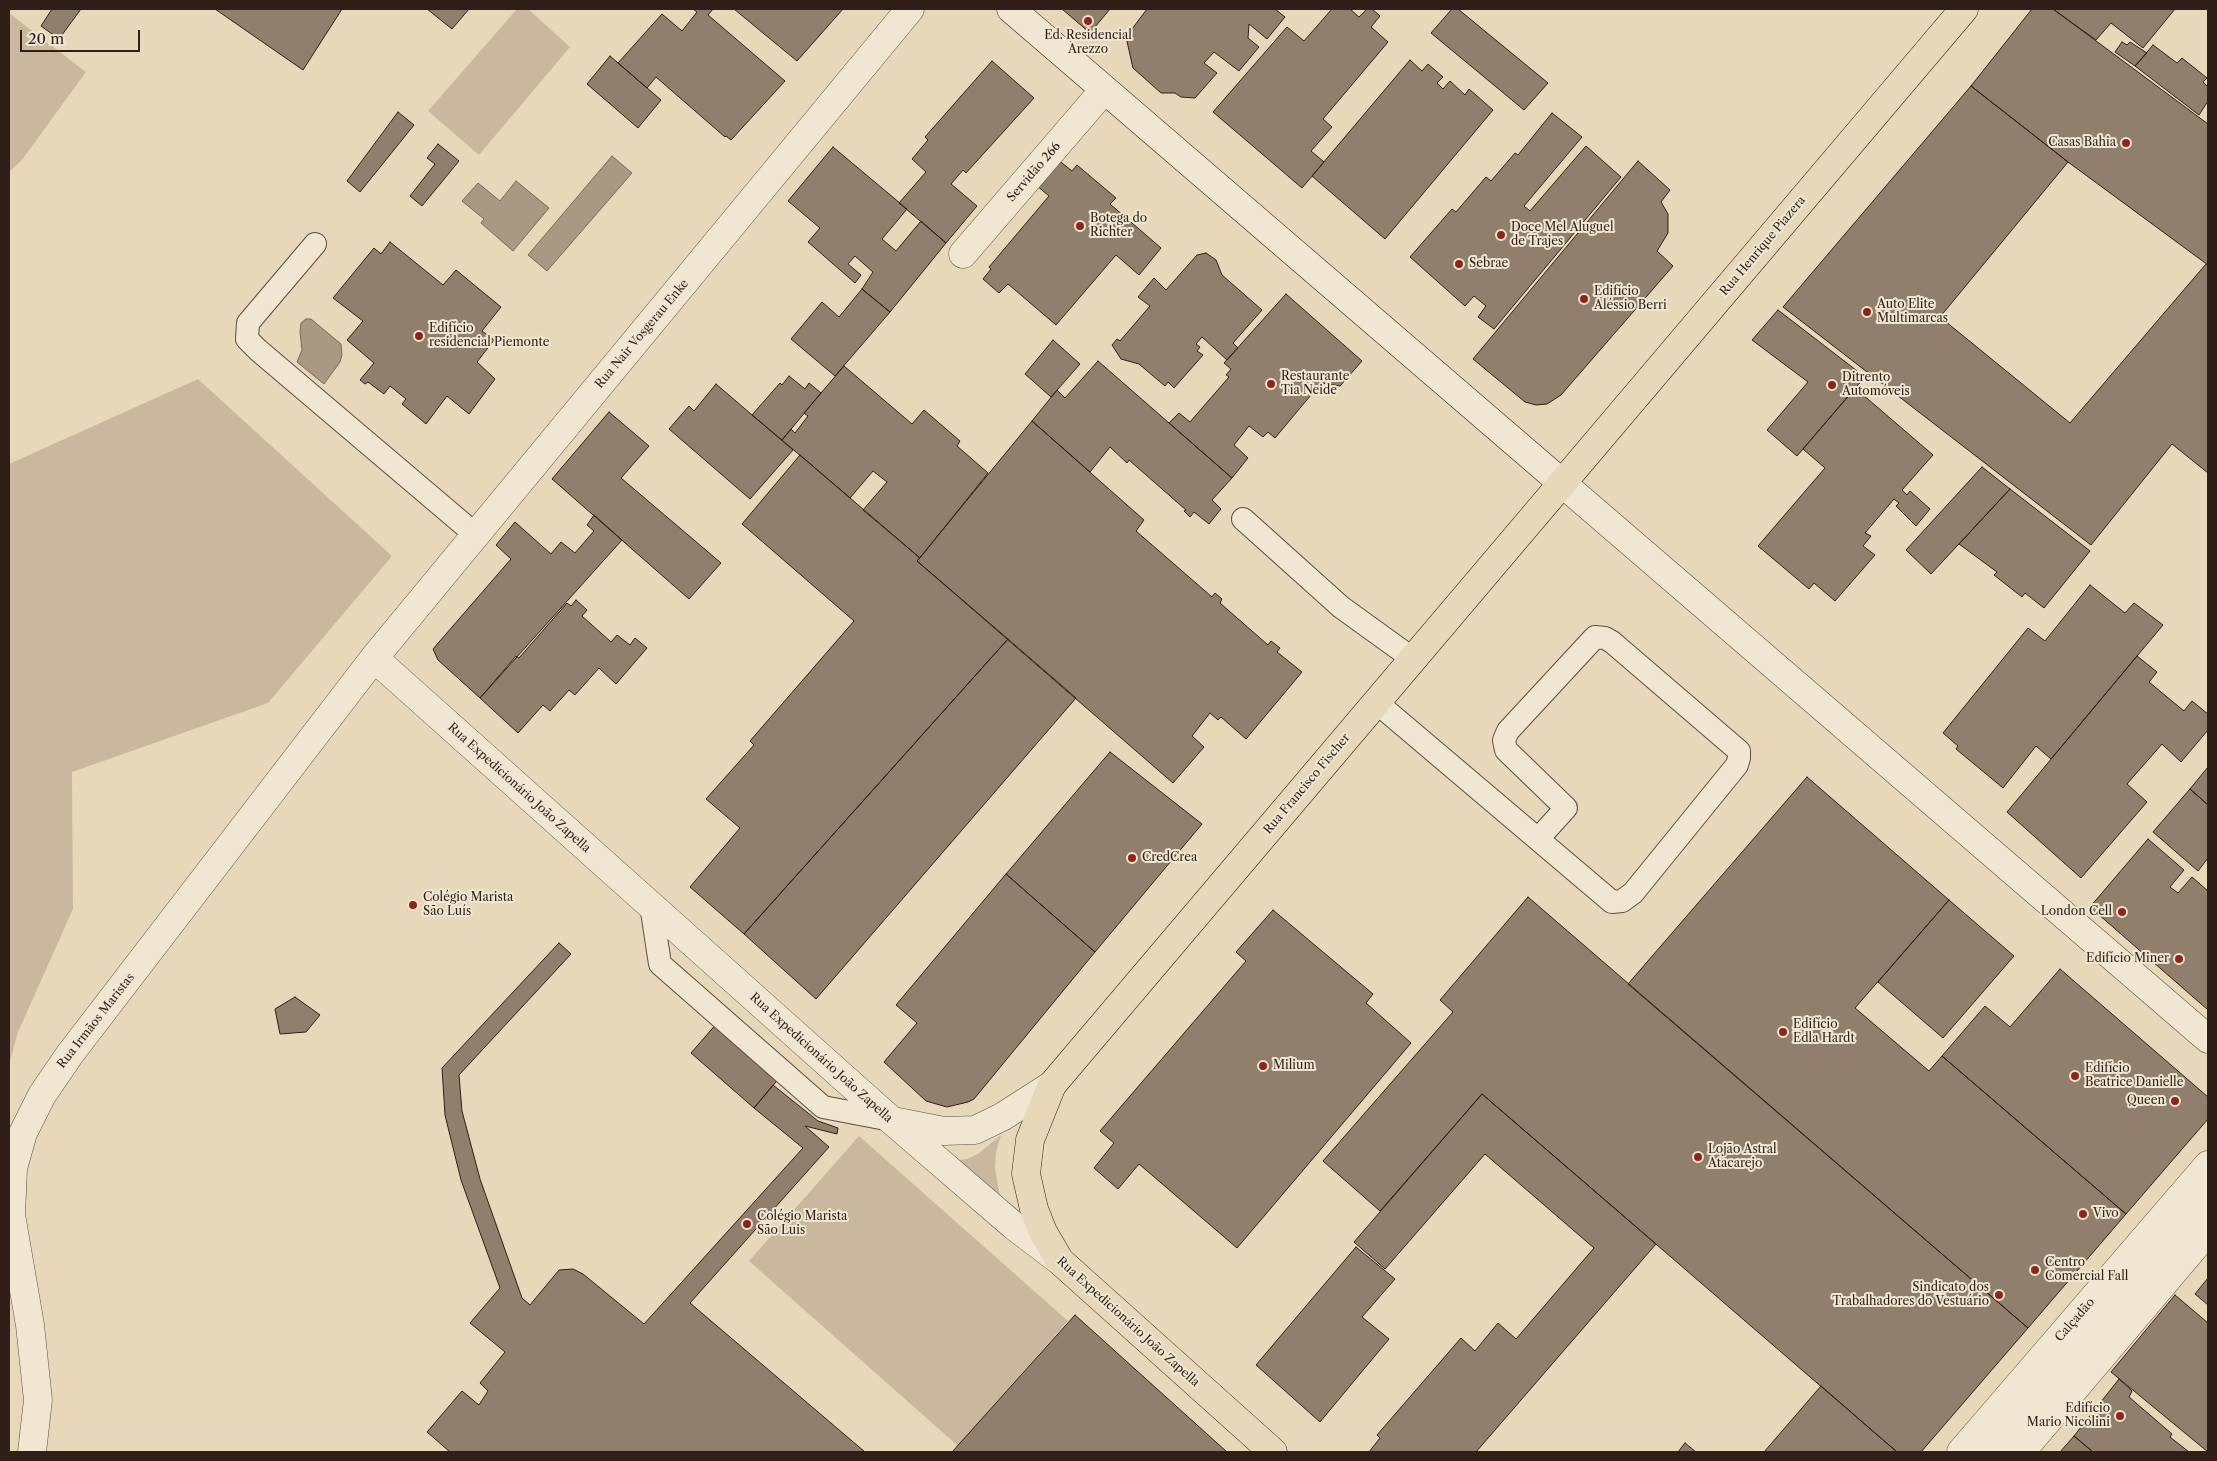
<!DOCTYPE html>
<html>
<head>
<meta charset="utf-8">
<style>
  body { margin:0 }
  #map { position:relative; width:2217px; height:1461px; overflow:hidden; background:#e8d8ba; font-family:"Libre Caslon Text",serif }
  canvas { display:block }
  .frame { position:absolute; inset:0; border:10px solid #301e18; pointer-events:none }
  .scale { position:absolute; left:20px; top:30px; width:120px; height:22px; box-sizing:border-box; border:2px solid #301e18; border-top:0; padding-left:6px; font-size:15px; line-height:18px; white-space:nowrap; color:#301e18; -webkit-text-stroke:4px #f0e6d2; paint-order:stroke }
</style>
</head>
<body>
<div id="map">
<canvas width="2217" height="1461"></canvas>
<div class="frame"></div>
<div class="scale">20 m</div>
</div>
<script>
const g = document.querySelector('canvas').getContext('2d');
g.lineJoin = 'round';
function paint(path, color) { g.fillStyle = color; g.fill(path, 'evenodd'); }
const shape = rows => new Path2D(rows.map(r => 'M' + r).join(''));
function trace(path, color, width, dash) { g.strokeStyle = color; g.lineWidth = width; g.lineCap = dash ? 'butt' : 'round'; g.setLineDash(dash || []); g.stroke(path); }
function label(font, color, halo, rows, align = 'center') {
  g.font = font + ' "Libre Caslon Text",serif'; g.lineWidth = 4; g.setLineDash([]); g.textBaseline = 'middle'; g.strokeStyle = halo; g.fillStyle = color; for (const [text, x, y, turn = 0] of rows) {
    g.save(); g.translate(x, y); g.rotate((+turn || 0) * Math.PI / 180); g.textAlign = isNaN(turn) ? turn : align; if (halo) g.strokeText(text, 0, 0); g.fillText(text, 0, 0); g.restore();
  }
}
paint(shape([
  [517,9,528,9,570,47,479,155,428,111],
  [9,13,86,72,22,160,9,172],
  [198,379,392,556,268,703,72,772,73,909,18,1032,9,1064,9,464],
  [1001,1135,996,1152,995,1168,1001,1203,952,1161,967,1159,978,1154],
  [859,1136,1068,1321,958,1446,749,1261]
]), '#c9b89e');
const water = shape([
  [612,156,632,173,547,271,528,255,612,156],
  [516,181,549,208,513,251,481,223,484,219,462,201,478,183,500,201,516,181],
  [306,319,311,319,341,344,342,355,340,362,324,384,297,362,302,350,300,332,301,323,306,319]
]);
paint(water, '#a99983');
trace(water, '#796858', 1);
const building = shape([
  [52,9,81,9,59,39,41,26,52,9],
  [215,9,342,9,303,70,215,9],
  [427,9,469,9,452,29,427,9],
  [693,9,713,9,708,15,785,81,731,140,726,136,725,137,656,77,647,88,618,63,662,14,682,31,697,12,693,9],
  [734,9,843,9,797,61,734,9],
  [1062,9,1110,9,1090,33,1062,9],
  [1147,9,1275,9,1285,17,1267,39,1249,24,1248,38,1259,47,1239,71,1214,52,1204,63,1217,73,1195,98,1181,97,1175,93,1161,93,1133,68,1126,37,1147,9],
  [1332,9,1350,9,1359,17,1367,9,1372,9,1380,16,1371,27,1388,42,1323,119,1332,127,1311,151,1324,162,1302,188,1213,112,1287,27,1304,41,1332,9],
  [1452,9,1458,9,1548,83,1524,110,1431,33,1452,9],
  [2032,9,2053,9,2208,124,2208,265,2068,162,1971,86,2032,9],
  [2053,9,2175,9,2143,48,2111,23,2096,40,2053,9],
  [2122,42,2127,45,2130,42,2147,53,2135,66,2115,52,2122,42],
  [2153,45,2177,63,2182,58,2207,78,2203,82,2208,87,2208,101,2199,115,2135,66,2153,45],
  [610,56,661,100,638,128,587,84,610,56],
  [1410,60,1422,71,1428,64,1443,77,1437,83,1443,89,1450,81,1465,95,1469,89,1493,110,1385,239,1312,176,1410,60],
  [992,61,1034,98,966,173,963,170,951,184,977,206,946,243,899,203,926,172,912,159,928,140,925,137,992,61],
  [1971,86,2068,162,1940,317,2070,423,2206,264,2208,265,2208,473,2172,444,2091,545,1783,307,1971,86],
  [398,112,414,125,360,192,347,181,398,112],
  [1552,113,1582,137,1524,206,1530,211,1586,146,1621,177,1494,329,1478,317,1486,306,1474,296,1465,306,1410,257,1452,209,1456,212,1486,177,1491,181,1515,153,1518,155,1552,113],
  [438,144,459,161,422,206,410,196,435,164,427,158,438,144],
  [833,147,907,209,882,239,896,251,921,221,946,243,890,312,862,289,873,272,855,256,848,264,861,275,855,283,808,242,820,228,788,201,833,147],
  [1057,159,1072,171,1077,165,1116,198,1110,204,1161,248,1139,275,1116,255,1056,325,1008,284,999,293,983,279,991,269,989,267,1049,196,1036,185,1057,159],
  [1638,161,1670,190,1661,202,1668,214,1668,233,1657,251,1673,266,1561,395,1547,404,1536,405,1525,402,1473,359,1638,161],
  [390,242,443,285,456,270,501,307,482,331,494,340,477,362,495,379,469,414,447,396,426,424,402,404,406,399,390,386,384,394,368,382,365,384,360,380,374,363,347,340,363,321,333,298,374,248,381,254,390,242],
  [1206,253,1216,260,1222,275,1262,310,1233,343,1238,348,1227,360,1202,337,1196,344,1200,347,1197,351,1203,355,1174,388,1168,382,1165,386,1139,364,1121,359,1112,345,1117,339,1120,341,1150,306,1138,297,1154,278,1166,290,1197,255,1206,253],
  [862,289,890,312,835,376,791,339,822,302,839,317,862,289],
  [1286,294,1362,361,1340,386,1321,383,1275,438,1268,432,1263,437,1249,426,1234,445,1248,458,1232,478,1169,423,1179,413,1190,422,1229,377,1226,375,1231,369,1224,363,1286,294],
  [1778,310,1865,377,1797,456,1767,430,1808,382,1752,340,1778,310],
  [1053,340,1080,364,1051,397,1025,374,1053,340],
  [1098,361,1232,478,1212,500,1221,509,1209,524,1194,512,1190,517,1184,511,1186,510,1129,460,1127,463,1110,447,1090,472,1032,421,1057,390,1065,398,1098,361],
  [844,366,912,424,924,410,960,441,957,446,988,473,920,558,863,510,887,482,873,471,850,498,782,440,791,429,795,433,808,416,804,413,844,366],
  [789,376,805,389,809,383,821,393,782,440,752,415,780,383,782,385,789,376],
  [716,384,793,450,750,499,669,429,689,406,694,411,716,384],
  [1855,388,1933,455,1902,490,1907,495,1910,491,1930,509,1916,526,1896,506,1899,503,1894,499,1865,533,1871,536,1863,546,1875,555,1835,601,1814,583,1809,589,1758,546,1825,468,1803,449,1855,388],
  [609,412,649,446,621,478,721,563,689,599,552,479,609,412],
  [1032,421,1144,520,1136,531,1212,597,1215,593,1222,599,1220,603,1268,645,1271,641,1280,648,1277,652,1302,672,1246,739,1221,717,1218,720,1210,713,1192,736,1204,747,1173,783,917,561,1032,421],
  [800,455,920,558,917,561,1008,639,744,934,690,887,740,828,706,799,754,745,750,741,854,621,742,524,800,455],
  [1982,467,2010,489,1931,574,1906,550,1982,467],
  [2010,489,2090,551,2044,608,2025,593,2022,597,1994,575,1997,572,1959,544,2010,489],
  [594,515,622,540,480,698,438,660,433,649,511,559,496,545,515,522,551,554,561,542,575,553,594,531,587,525,594,515],
  [2090,585,2125,613,2134,603,2163,625,2051,759,2036,746,2003,788,1956,749,1958,746,1943,733,2028,628,2045,641,2090,585],
  [576,600,587,610,582,616,611,642,617,635,630,645,635,638,647,648,616,684,599,668,575,695,569,690,550,711,543,705,518,733,480,698,516,656,519,658,567,603,571,606,576,600],
  [1008,639,1076,698,816,999,744,934,1008,639],
  [2137,656,2157,672,2149,682,2184,711,2192,701,2208,714,2208,730,2181,762,2162,744,2127,784,2147,802,2081,878,2007,812,2137,656],
  [1110,752,1202,824,1095,952,1006,874,1110,752],
  [2208,767,2208,805,2190,789,2208,767],
  [1807,777,1949,900,1855,1008,1929,1071,1942,1056,2126,1214,2028,1328,1628,984,1807,777],
  [2190,789,2208,805,2208,858,2198,871,2153,832,2190,789],
  [2148,839,2184,870,2170,887,2178,893,2192,877,2208,891,2208,1010,2090,907,2148,839],
  [1006,874,1095,952,974,1099,968,1102,947,1107,926,1101,884,1062,917,1023,896,1005,1006,874],
  [1528,897,2028,1328,1921,1452,1897,1452,1482,1094,1380,1211,1323,1161,1453,1012,1440,1000,1528,897],
  [1949,900,2014,956,1943,1038,1878,982,1949,900],
  [1273,910,1373,994,1366,1003,1411,1043,1237,1248,1139,1164,1118,1189,1094,1168,1114,1143,1100,1131,1246,961,1236,952,1273,910],
  [559,943,571,954,459,1075,462,1111,480,1179,522,1298,530,1305,559,1270,573,1269,583,1274,644,1324,803,1148,754,1108,773,1085,818,1121,838,1128,837,1134,805,1126,829,1147,690,1303,865,1452,450,1452,427,1432,462,1391,479,1405,488,1391,480,1383,505,1352,470,1323,500,1288,461,1180,445,1115,442,1068,559,943],
  [2060,969,2208,1097,2208,1119,2126,1214,1942,1056,1985,1006,2010,1027,2060,969],
  [295,997,320,1015,306,1032,280,1034,275,1009,295,997],
  [718,1022,781,1076,754,1108,691,1053,718,1022],
  [1482,1094,1656,1244,1476,1452,1369,1452,1380,1438,1377,1435,1461,1338,1475,1351,1498,1323,1516,1339,1594,1248,1485,1154,1385,1269,1354,1242,1482,1094],
  [1356,1247,1395,1279,1362,1317,1389,1339,1320,1422,1256,1365,1356,1247],
  [2208,1278,2208,1305,2195,1294,2208,1278],
  [2175,1295,2208,1323,2208,1452,2111,1372,2175,1295],
  [1075,1315,1227,1452,952,1452,1075,1315],
  [2119,1379,2132,1391,2129,1397,2172,1434,2170,1437,2189,1452,2093,1452,2074,1436,2119,1379],
  [1821,1386,1897,1452,1764,1452,1821,1386],
  [2074,1436,2093,1452,2060,1452,2074,1436],
  [1685,1443,1696,1452,1678,1452,1685,1443]
]);
paint(building, '#907f6c');
trace(building, '#301e18', 1);
const service = shape([
  [315,244,248,323,247,339,258,350,476,535],
  [1243,519,1341,607,1413,659],
  [1376,702,1612,902,1622,901,1633,893,1737,765,1739,758,1739,751,1612,642,1605,638,1595,637,1508,731,1504,740,1506,750,1566,808,1538,839],
  [651,905,660,964,823,1107,891,1120]
]);
const pedestrian = shape([
  [1961,1452,2208,1165],
  [2021,1452,2208,1231]
]);
const minor = shape([
  [963,254,1104,90],
  [374,658,891,1120,1014,1226,1060,1261],
  [893,1121,944,1131,975,1130,1002,1117,1052,1085],
  [32,1452,38,1400,30,1325,11,1215,13,1168,23,1133,42,1095,70,1054,374,658,910,9]
]);
const tertiary = shape([
  [1562,483,2208,1039],
  [1992,1452,2208,1198]
]);
const secondary = shape([
  [1011,9,1562,483]
]);
const primary = shape([
  [1273,1452,1060,1261,1043,1232,1034,1209,1026,1174,1030,1140,1052,1085,1964,9]
]);
trace(service, '#5e4c40', 24);
trace(pedestrian, '#5e4c40', 29);
trace(minor, '#5e4c40', 29);
trace(tertiary, '#5e4c40', 29);
trace(secondary, '#301e18', 29);
trace(primary, '#301e18', 29);
trace(service, '#f0e6d2', 22);
trace(pedestrian, '#f0e6d2', 28);
trace(minor, '#f0e6d2', 28);
trace(tertiary, '#f0e6d2', 28);
trace(secondary, '#f0e6d2', 28);
trace(primary, '#e8d8ba', 28);
for (const [x, y, r, color] of [
  [1088,21,5,"#8f2418"],
  [2126,143,5,"#8f2418"],
  [1080,226,5,"#8f2418"],
  [1501,235,5,"#8f2418"],
  [1459,264,5,"#8f2418"],
  [1584,299,5,"#8f2418"],
  [1867,312,5,"#8f2418"],
  [419,336,5,"#8f2418"],
  [1271,384,5,"#8f2418"],
  [1832,385,5,"#8f2418"],
  [1132,858,5,"#8f2418"],
  [413,905,5,"#8f2418"],
  [2122,912,5,"#8f2418"],
  [2179,959,5,"#8f2418"],
  [1783,1032,5,"#8f2418"],
  [1263,1066,5,"#8f2418"],
  [2075,1076,5,"#8f2418"],
  [2175,1101,5,"#8f2418"],
  [1698,1157,5,"#8f2418"],
  [2083,1214,5,"#8f2418"],
  [747,1224,5,"#8f2418"],
  [2035,1270,5,"#8f2418"],
  [1999,1295,5,"#8f2418"],
  [2120,1416,5,"#8f2418"]
]) { const dot = new Path2D(); dot.arc(x, y, r, 0, 2 * Math.PI); g.fillStyle = color; g.fill(dot); trace(dot, '#f0e6d2', 2); }
label('12px', '#301e18', '#f0e6d2', [
  ["Ed. Residencial",1088,36,"center"],
  ["Arezzo",1088,50,"center"],
  ["Casas Bahia",2116,143,"right"],
  ["Botega do",1090,219],
  ["Richter",1090,233],
  ["Doce Mel Aluguel",1511,228],
  ["de Trajes",1511,242],
  ["Sebrae",1469,264],
  ["Edifício",1594,292],
  ["Aléssio Berri",1594,306],
  ["Auto Elite",1877,305],
  ["Multimarcas",1877,319],
  ["Edifício",429,329],
  ["residencial Piemonte",429,343],
  ["Restaurante",1281,377],
  ["Tia Neide",1281,391],
  ["Ditrento",1842,378],
  ["Automóveis",1842,392],
  ["CredCrea",1142,858],
  ["Colégio Marista",423,898],
  ["São Luís",423,912],
  ["London Cell",2112,912,"right"],
  ["Edifício Miner",2169,959,"right"],
  ["Edifício",1793,1025],
  ["Edla Hardt",1793,1039],
  ["Milium",1273,1066],
  ["Edifício",2085,1069],
  ["Beatrice Danielle",2085,1083],
  ["Queen",2165,1101,"right"],
  ["Lojão Astral",1708,1150],
  ["Atacarejo",1708,1164],
  ["Vivo",2093,1214],
  ["Colégio Marista",757,1217],
  ["São Luis",757,1231],
  ["Centro",2045,1263],
  ["Comercial Fall",2045,1277],
  ["Sindicato dos",1989,1288,"right"],
  ["Trabalhadores do Vestuário",1989,1302,"right"],
  ["Edifício",2110,1409,"right"],
  ["Mario Nicolini",2110,1423,"right"]
], 'left');
label('12px', '#301e18', '#f0e6d2', [
  ["Servidão 266",1034,172,-49],
  ["Rua Henrique Piazera",1763,246,-50],
  ["Rua Nair Vosgerau Enke",642,334,-50],
  ["Rua Francisco Fischer",1307,784,-50],
  ["Rua Expedicionário João Zapella",519,788,42],
  ["Rua Irmãos Maristas",96,1021,-52],
  ["Rua Expedicionário João Zapella",821,1058,42],
  ["Calçadão",2075,1320,-49],
  ["Rua Expedicionário João Zapella",1128,1322,42]
]);
</script>
</body>
</html>
